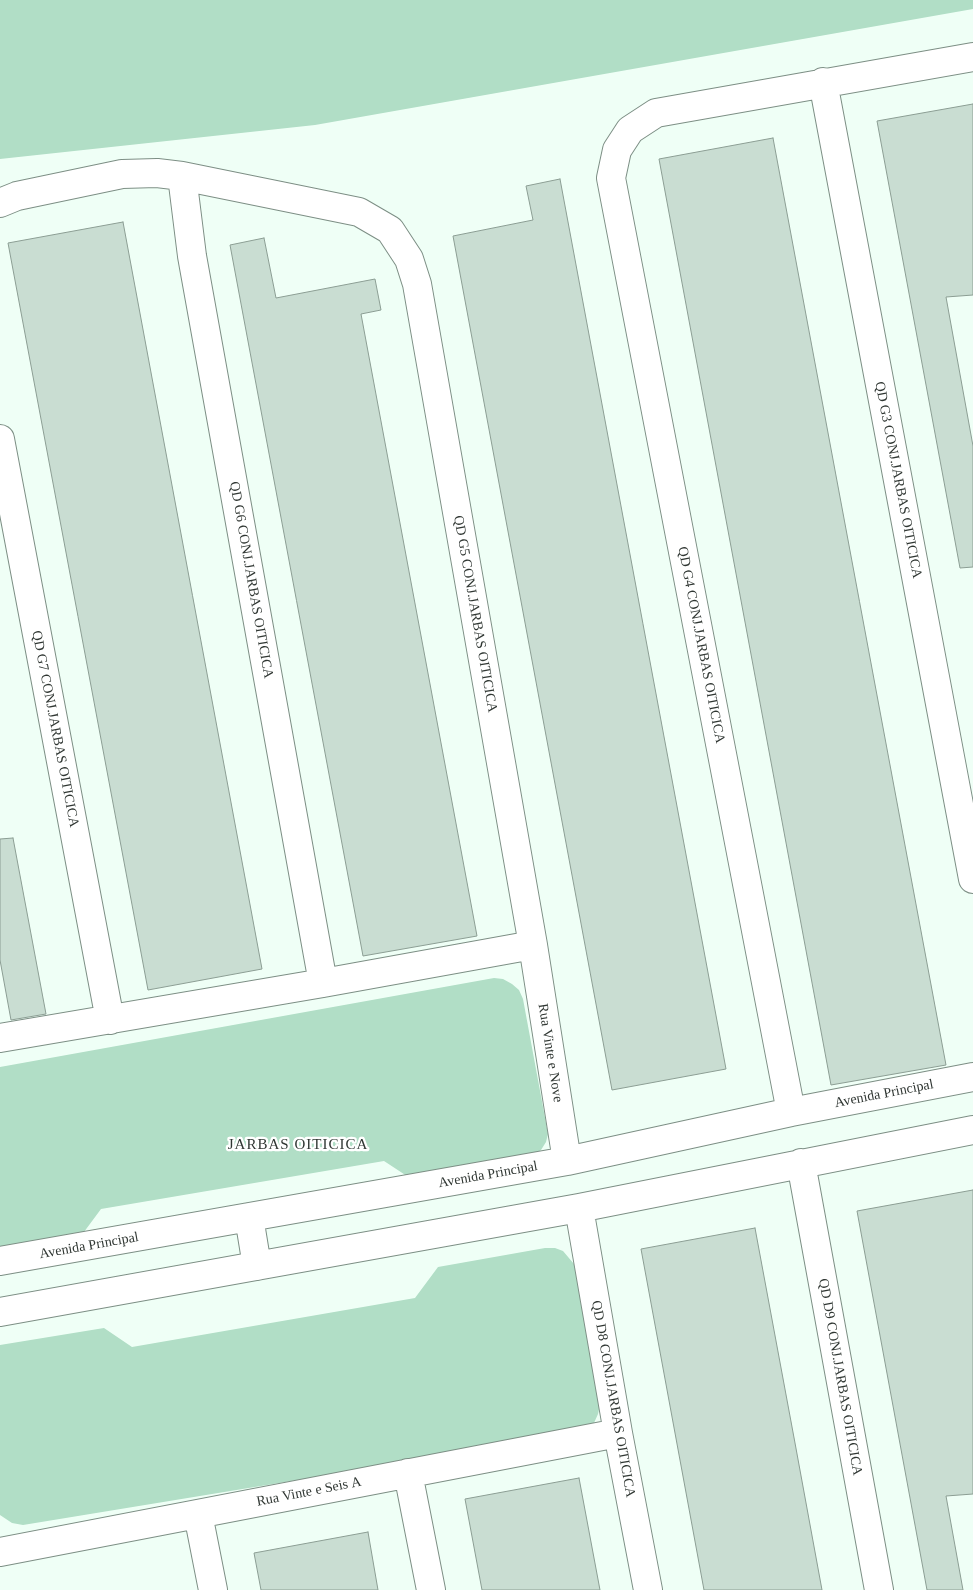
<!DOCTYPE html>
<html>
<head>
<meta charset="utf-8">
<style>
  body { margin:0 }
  canvas { display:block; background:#effff6 }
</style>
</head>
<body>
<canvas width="973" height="1590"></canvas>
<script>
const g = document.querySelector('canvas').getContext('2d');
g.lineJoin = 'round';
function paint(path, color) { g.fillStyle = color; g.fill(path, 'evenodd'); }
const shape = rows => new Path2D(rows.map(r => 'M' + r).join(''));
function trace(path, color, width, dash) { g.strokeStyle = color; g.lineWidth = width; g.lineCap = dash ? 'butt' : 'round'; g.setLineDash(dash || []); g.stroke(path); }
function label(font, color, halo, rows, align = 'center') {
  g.font = font + ' Georgia,serif'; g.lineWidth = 4.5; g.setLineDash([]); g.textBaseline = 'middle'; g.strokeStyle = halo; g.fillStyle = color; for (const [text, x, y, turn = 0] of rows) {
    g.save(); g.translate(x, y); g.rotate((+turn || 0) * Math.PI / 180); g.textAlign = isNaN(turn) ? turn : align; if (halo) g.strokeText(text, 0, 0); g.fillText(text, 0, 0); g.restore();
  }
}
paint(shape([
  [0,0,973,0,973,9,315,125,0,159],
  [494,978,503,979,512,984,519,990,523,999,548,1134,546,1142,541,1150,534,1155,416,1182,384,1161,101,1209,81,1236,0,1251,0,1067],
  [545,1248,555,1248,563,1251,574,1264,600,1405,598,1414,594,1423,587,1430,578,1434,23,1525,12,1523,0,1515,0,1345,104,1328,132,1347,415,1298,438,1267]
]), '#b1dec6');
const building = shape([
  [973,104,973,295,946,297,973,446,973,567,960,568,877,121,973,104],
  [773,138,946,1065,831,1085,659,159,773,138],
  [560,179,726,1069,612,1090,453,236,533,220,526,186,560,179],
  [123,222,262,969,148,990,8,243,123,222],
  [264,238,276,298,375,279,381,310,361,314,477,936,363,956,230,245,264,238],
  [13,838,46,1014,11,1020,0,960,0,839,13,838],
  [973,1190,973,1494,946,1496,963,1590,927,1590,857,1211,973,1190],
  [755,1228,795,1443,822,1590,704,1590,641,1249,755,1228],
  [579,1478,600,1590,482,1590,465,1499,579,1478],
  [368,1532,378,1590,261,1590,254,1553,368,1532]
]);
paint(building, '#c9ddd2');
trace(building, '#8c9e94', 1);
const minor = shape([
  [823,82,973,879],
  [182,176,192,256,323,983],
  [0,203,17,196,122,174,157,173,182,176,359,212,390,230,409,259,417,284,533,945,567,1161],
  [0,439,110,1020],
  [0,1038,323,983,533,945],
  [791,1112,611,178,617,150,630,130,656,113,973,57],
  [801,1163,879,1590],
  [579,1208,618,1433,648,1590],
  [249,1217,257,1266],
  [0,1261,567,1161,791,1112,973,1077],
  [0,1312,579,1208,973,1130],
  [408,1473,431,1590],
  [198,1514,213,1590],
  [0,1552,618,1433]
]);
trace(minor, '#7d8f85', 30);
trace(minor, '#fff', 28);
label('14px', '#303733', '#fff', [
  ["QD G3 CONJ.JARBAS OITICICA",898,480,79],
  ["QD G6 CONJ.JARBAS OITICICA",251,580,80],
  ["QD G5 CONJ.JARBAS OITICICA",475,614,80],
  ["QD G4 CONJ.JARBAS OITICICA",701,645,79],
  ["QD G7 CONJ.JARBAS OITICICA",55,729,79],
  ["Rua Vinte e Nove",550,1053,81],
  ["Avenida Principal",884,1094,-11],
  ["Avenida Principal",488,1175,-10],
  ["Avenida Principal",89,1246,-10],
  ["QD D9 CONJ.JARBAS OITICICA",840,1377,80],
  ["QD D8 CONJ.JARBAS OITICICA",613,1399,80],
  ["Rua Vinte e Seis A",309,1492,-11]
]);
g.letterSpacing = '1px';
label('15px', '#303733', '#fff', [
  ["JARBAS OITICICA",298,1145]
]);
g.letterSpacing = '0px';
</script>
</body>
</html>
